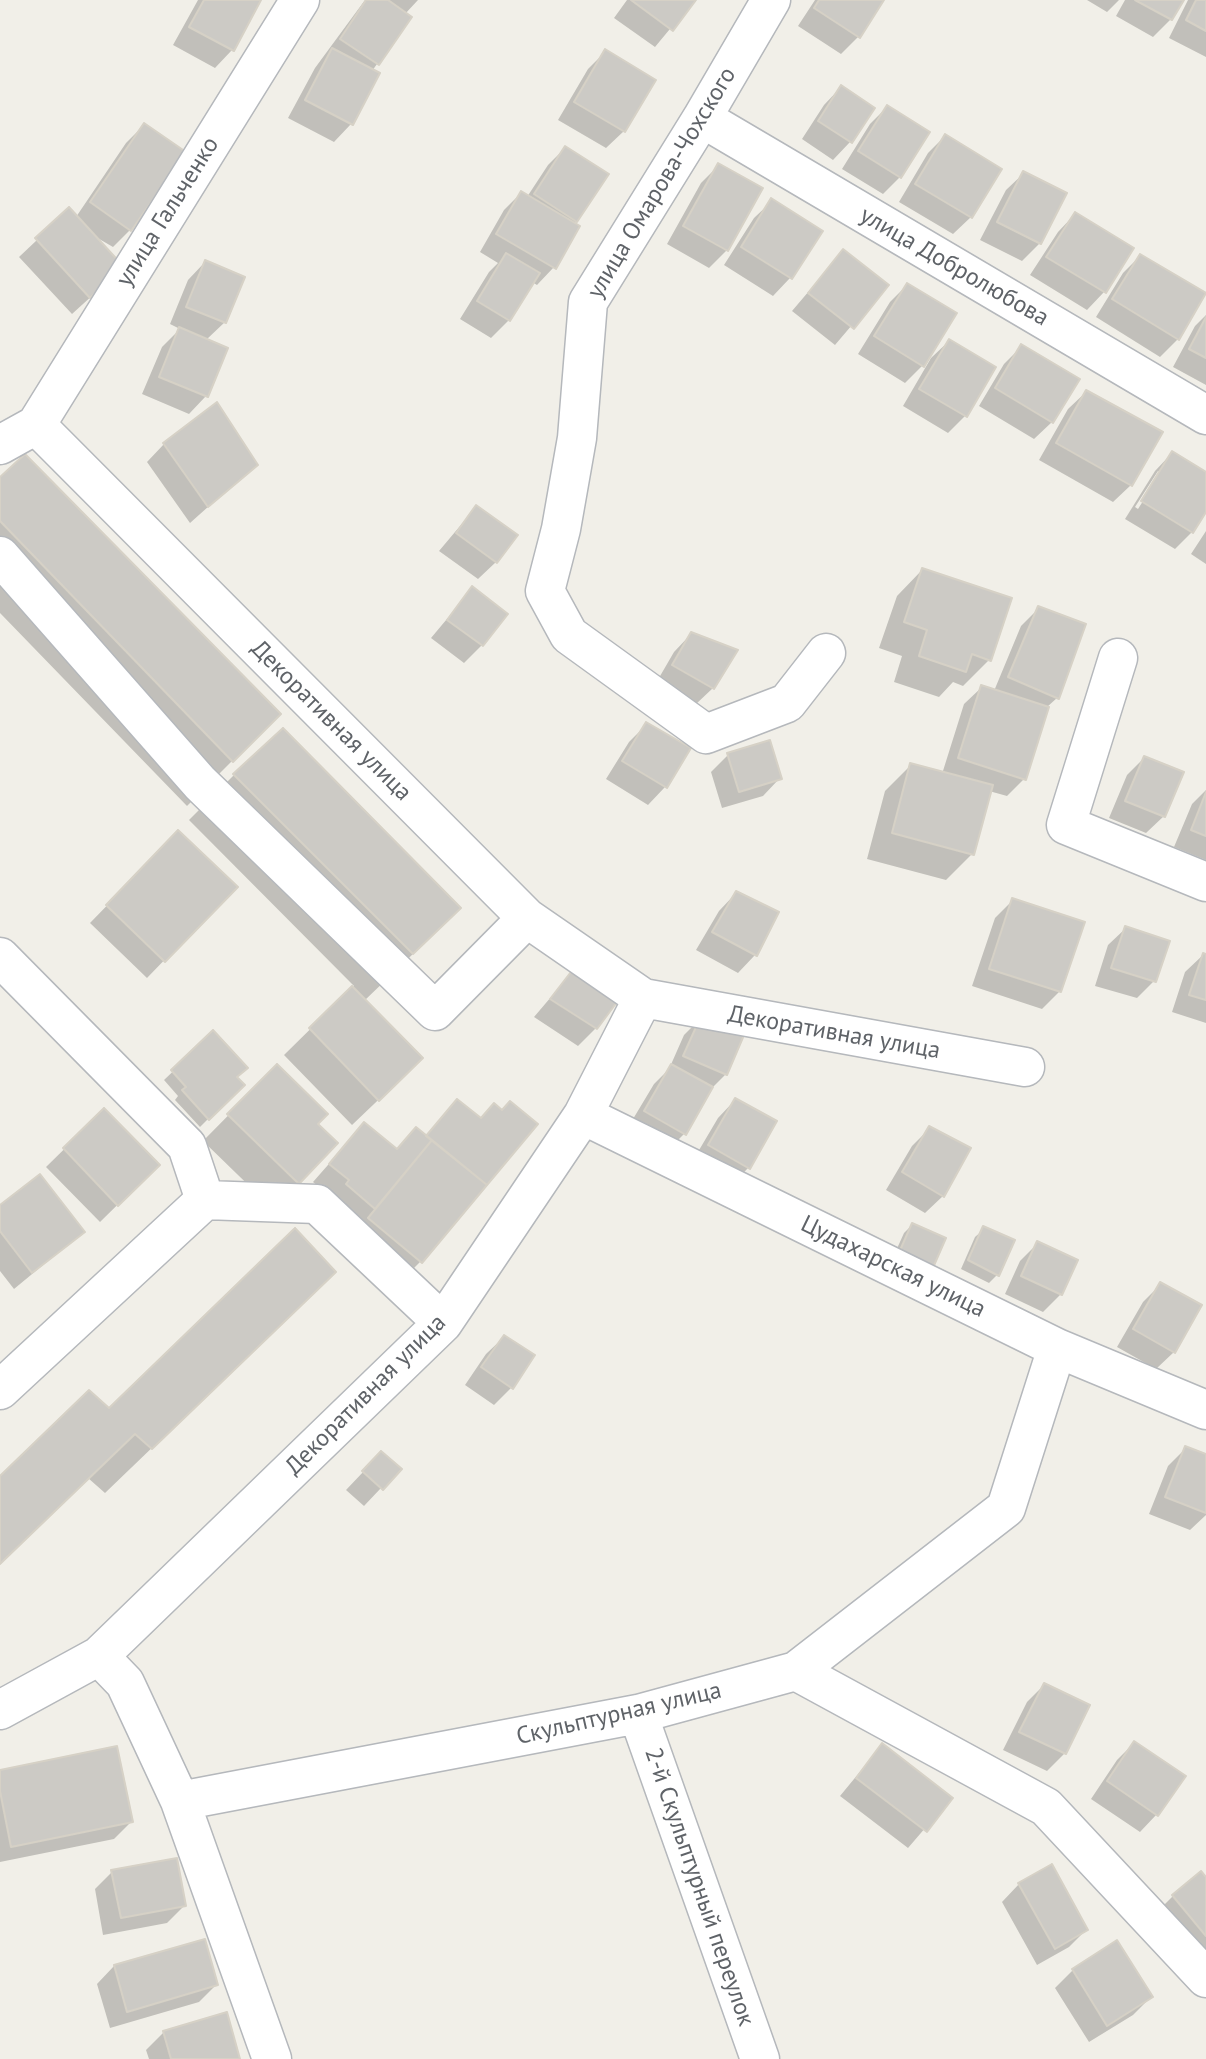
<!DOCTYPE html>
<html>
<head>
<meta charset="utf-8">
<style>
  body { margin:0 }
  canvas { display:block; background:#f1efe8 }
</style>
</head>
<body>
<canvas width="1206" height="2059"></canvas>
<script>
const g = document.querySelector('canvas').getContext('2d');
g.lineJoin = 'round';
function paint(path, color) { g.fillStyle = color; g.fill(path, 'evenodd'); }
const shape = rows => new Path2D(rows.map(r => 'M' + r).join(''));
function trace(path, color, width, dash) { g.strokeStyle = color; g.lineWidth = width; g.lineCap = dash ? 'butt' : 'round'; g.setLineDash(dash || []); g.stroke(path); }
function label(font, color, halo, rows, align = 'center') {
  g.font = font + ' "PT Sans",sans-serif'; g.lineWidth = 5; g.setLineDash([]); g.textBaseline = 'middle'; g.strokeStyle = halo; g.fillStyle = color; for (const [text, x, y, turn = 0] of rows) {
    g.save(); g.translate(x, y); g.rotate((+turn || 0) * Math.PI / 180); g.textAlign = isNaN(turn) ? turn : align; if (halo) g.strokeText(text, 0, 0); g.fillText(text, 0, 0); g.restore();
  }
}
paint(shape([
  [198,0,259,0,232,50,215,68,173,45],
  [365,0,418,0,405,14,410,18,372,71,378,74,351,124,334,142,288,118,315,68],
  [627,0,694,0,655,47,614,18],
  [815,0,882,0,858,37,841,54,798,26],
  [1087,0,1119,0,1107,12],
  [1125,0,1182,0,1171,19,1153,37,1116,16],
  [1188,0,1206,0,1206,57,1169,38],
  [605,52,624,131,606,148,558,120,588,69],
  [841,87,873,108,850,142,833,160,802,139,824,105],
  [887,107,900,177,883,194,842,169,870,124],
  [144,125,130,230,113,247,94,236,105,284,72,314,19,257,37,240,76,217,126,143],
  [945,136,971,217,953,234,899,202,928,153],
  [565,148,576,221,554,267,537,285,532,282,509,320,491,338,460,319,489,272,498,263,480,252,504,210,521,193,527,197,548,165],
  [718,166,727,250,709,268,667,244,701,183],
  [1024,173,1040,243,1022,261,980,240,1006,190],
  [772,201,820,232,790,278,773,296,724,265,754,218],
  [1075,214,1131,249,1104,292,1087,310,1030,275,1058,232],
  [843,251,886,285,835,345,792,311],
  [1140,256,1205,295,1178,339,1160,357,1096,317,1123,273],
  [205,262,225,322,206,340,226,348,206,396,189,414,142,394,162,347,180,329,170,324,188,280],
  [907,285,923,365,905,383,858,354,890,302],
  [1206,315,1206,385,1173,367,1195,326],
  [949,341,994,368,965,416,948,433,903,406,931,358],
  [1022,346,1052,422,1034,439,979,406,1004,364],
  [1086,392,1131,485,1113,502,1039,460,1068,409],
  [164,444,255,465,190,523,147,462],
  [1172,453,1206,474,1206,509,1192,532,1175,549,1125,519,1155,471],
  [1158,471,1162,471,1138,509,1135,507],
  [0,479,279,714,187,806,0,613],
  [476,507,496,562,478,579,439,551],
  [1206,531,1206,564,1191,554],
  [922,570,989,660,963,686,953,682,939,697,894,682,902,656,879,648,897,596],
  [472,589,482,645,464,663,431,638],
  [1039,608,1057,698,1047,707,1024,779,1007,796,989,791,972,854,946,880,867,859,885,791,911,765,942,774,964,704,982,687,994,691,1021,626],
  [691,634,713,688,695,705,656,683,674,652],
  [647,724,688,749,665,787,648,805,606,779,629,742],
  [728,755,780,778,763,796,722,808,711,772],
  [1144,758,1164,816,1146,833,1109,818,1127,775],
  [234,775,414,953,364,1001,395,1084,352,1125,284,1055,354,986,189,820],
  [1206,790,1206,860,1174,847,1192,804],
  [161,850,235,887,147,978,90,923],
  [736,893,777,913,755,955,738,973,696,950,719,911],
  [1013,900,1083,924,1059,992,1042,1009,972,986,995,918],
  [1126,928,1154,981,1137,998,1095,986,1108,945],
  [1203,955,1206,956,1206,1023,1172,1012,1185,972],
  [574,970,620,994,596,1028,578,1046,534,1017],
  [701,1018,726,1074,708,1092,684,1134,667,1151,627,1129,654,1084,669,1069,684,1035],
  [213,1033,235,1078,242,1085,200,1127,175,1100,178,1096,164,1080],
  [277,1066,315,1124,298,1182,272,1208,203,1141],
  [735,1100,774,1121,748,1168,731,1186,692,1162,718,1118],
  [457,1101,480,1119,494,1105,420,1262,403,1279,333,1198,313,1182,364,1124,396,1150,416,1129,425,1137],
  [104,1110,158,1165,100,1222,46,1167],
  [930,1128,943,1196,925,1213,886,1190,912,1146],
  [0,1207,83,1232,14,1289,0,1271],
  [912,1225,944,1239,890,1264,904,1233],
  [984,1229,997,1275,989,1283,961,1269,975,1237],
  [1038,1243,1076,1261,1061,1294,1043,1312,1005,1294,1020,1261],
  [1161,1284,1174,1352,1156,1369,1117,1347,1143,1302],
  [288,1317,105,1493,88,1478,0,1563,0,1478,109,1410],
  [504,1337,512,1387,494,1405,465,1385,486,1354],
  [1186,1448,1206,1456,1206,1515,1190,1530,1149,1514,1168,1466],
  [364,1471,381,1488,364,1506,346,1490],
  [1044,1685,1088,1706,1065,1753,1047,1771,1003,1750,1027,1702],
  [1134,1743,1157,1814,1140,1832,1091,1799,1117,1760],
  [882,1745,951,1798,908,1848,840,1796],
  [0,1771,131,1822,114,1839,0,1862],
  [112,1872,185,1905,167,1923,103,1935,95,1889],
  [1206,1880,1206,1952,1156,1913,1173,1896],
  [1019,1884,1086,1930,1069,1947,1037,1965,1002,1902],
  [114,1966,216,1985,199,2002,110,2028,97,1984],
  [1073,1970,1151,1997,1133,2015,1089,2042,1055,1988],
  [164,2032,238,2059,149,2059,146,2050]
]), '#0003');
const building = shape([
  [204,0,261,0,234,51,189,27,204,0],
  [366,0,388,0,412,17,379,65,340,39,366,0],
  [631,0,696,0,673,31,631,0],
  [819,0,884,0,860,38,814,8,819,0],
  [1135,0,1184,0,1172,20,1135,0],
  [1196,0,1206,0,1206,31,1186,20,1196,0],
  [332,48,380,73,353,125,305,100,332,48],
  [605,49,656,80,625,132,574,102,605,49],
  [841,85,875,108,852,143,818,121,841,85],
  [887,105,930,132,901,178,858,151,887,105],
  [144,123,186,152,131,231,90,202,144,123],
  [945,134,1002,169,972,218,915,184,945,134],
  [565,146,609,174,577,222,534,194,565,146],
  [718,163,763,188,728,251,683,226,718,163],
  [1023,171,1067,193,1041,244,997,222,1023,171],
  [521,191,580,226,556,269,496,234,521,191],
  [771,198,823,231,792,279,741,247,771,198],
  [69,207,124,267,90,298,35,238,69,207],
  [1075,212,1134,248,1106,293,1046,257,1075,212],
  [843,249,889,285,854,329,808,293,843,249],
  [506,253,540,273,510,321,477,301,506,253],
  [1140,254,1206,293,1179,340,1112,299,1140,254],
  [205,260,245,277,226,323,186,307,205,260],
  [907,283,957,313,924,367,874,336,907,283],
  [1206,317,1206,358,1189,349,1206,317],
  [179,327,228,348,208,397,159,377,179,327],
  [949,339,996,367,967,417,919,389,949,339],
  [1021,344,1080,379,1053,423,995,388,1021,344],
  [1086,390,1163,432,1132,486,1056,443,1086,390],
  [217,402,258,465,208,507,163,443,217,402],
  [1172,451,1206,472,1206,512,1193,533,1141,501,1172,451],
  [25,454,281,714,233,762,0,521,0,477,25,454],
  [476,505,518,535,497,563,456,533,476,505],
  [922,568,1012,598,991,661,972,654,966,672,919,656,927,630,904,622,922,568],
  [472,586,508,614,483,646,447,620,472,586],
  [1038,606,1086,624,1059,699,1008,677,1038,606],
  [691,632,738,650,714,689,672,665,691,632],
  [981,685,1049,707,1026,780,958,758,981,685],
  [646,722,691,748,667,788,622,761,646,722],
  [283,728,461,908,413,954,233,774,283,728],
  [770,740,782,779,739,792,727,753,770,740],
  [1144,756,1184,772,1165,817,1125,801,1144,756],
  [910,763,993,785,974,855,892,833,910,763],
  [1206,792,1206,836,1191,830,1206,792],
  [178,830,238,887,165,962,106,905,178,830],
  [736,891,779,912,757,956,712,932,736,891],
  [1012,898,1085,922,1061,992,989,969,1012,898],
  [1125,926,1170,941,1156,982,1111,968,1125,926],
  [1203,953,1206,954,1206,1000,1189,995,1203,953],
  [574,968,623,994,597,1029,550,999,574,968],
  [352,986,423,1058,379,1101,309,1028,352,986],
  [701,1016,744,1035,727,1075,683,1056,701,1016],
  [213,1030,248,1068,237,1077,245,1085,209,1120,182,1090,186,1087,171,1070,213,1030],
  [277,1064,328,1114,318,1124,338,1143,299,1184,227,1114,277,1064],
  [671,1064,713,1087,686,1135,644,1111,671,1064],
  [735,1098,777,1121,750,1169,708,1145,735,1098],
  [457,1099,481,1118,494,1103,502,1110,510,1101,538,1124,487,1185,426,1136,457,1099],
  [104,1108,160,1165,118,1206,63,1148,104,1108],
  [364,1122,397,1149,416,1127,432,1140,375,1209,346,1184,349,1180,329,1164,364,1122],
  [929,1126,971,1148,944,1197,902,1172,929,1126],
  [432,1140,487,1185,422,1263,368,1218,432,1140],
  [40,1174,85,1232,32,1273,0,1231,0,1205,40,1174],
  [912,1223,946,1238,932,1270,898,1255,912,1223],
  [983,1226,1015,1240,999,1276,968,1260,983,1226],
  [295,1228,336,1272,152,1449,135,1434,0,1564,0,1476,89,1390,109,1408,295,1228],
  [1037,1241,1078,1260,1062,1295,1021,1276,1037,1241],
  [1160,1282,1202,1305,1175,1353,1133,1329,1160,1282],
  [504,1335,535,1355,513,1389,481,1367,504,1335],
  [1185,1446,1206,1454,1206,1513,1165,1497,1185,1446],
  [381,1451,402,1469,383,1490,362,1471,381,1451],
  [1044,1683,1090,1705,1066,1754,1019,1732,1044,1683],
  [1134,1741,1186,1776,1158,1816,1107,1781,1134,1741],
  [882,1743,953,1798,927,1832,856,1778,882,1743],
  [117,1746,133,1822,11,1847,0,1791,0,1770,117,1746],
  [177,1858,186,1906,121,1918,111,1870,177,1858],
  [1052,1864,1088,1930,1055,1949,1018,1883,1052,1864],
  [1201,1871,1206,1877,1206,1936,1172,1895,1201,1871],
  [205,1939,218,1985,127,2012,114,1965,205,1939],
  [1117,1940,1153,1997,1107,2026,1072,1969,1117,1940],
  [227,2012,240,2059,171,2059,163,2031,227,2012]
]);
paint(building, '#cccac5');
trace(building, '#d6d1c6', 2);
const minor = shape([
  [771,0,702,118,588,302,577,438,561,529,545,591,569,635,706,734,787,703,826,653],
  [702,118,1206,415],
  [0,445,36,425,300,0],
  [0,556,200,783,435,1011,527,918],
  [1118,658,1066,825,1206,882],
  [0,957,187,1146,205,1200],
  [643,998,1025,1067],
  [583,1115,1057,1348,1206,1410],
  [0,1390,205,1200,317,1204,443,1323],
  [99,1656,125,1683,180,1801,638,1714,796,1671,1006,1508,1057,1348],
  [796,1671,1046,1807,1206,1978],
  [0,1710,99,1656,443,1323,583,1115,643,998,527,918,36,425],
  [638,1714,760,2059],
  [180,1801,272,2059]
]);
trace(minor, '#b5b8bc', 41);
trace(minor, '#fff', 38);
label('24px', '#5f6368', '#fff', [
  ["улица Омарова-Чохского",662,183,-59],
  ["улица Гальченко",168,212,-58],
  ["улица Добролюбова",954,267,30],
  ["Декоративная улица",331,721,45],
  ["Декоративная улица",834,1033,10],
  ["Цудахарская улица",893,1267,26],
  ["Декоративная улица",366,1395,-45],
  ["Скульптурная улица",619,1714,-13],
  ["2-й Скульптурный переулок",699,1887,71]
]);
</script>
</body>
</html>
